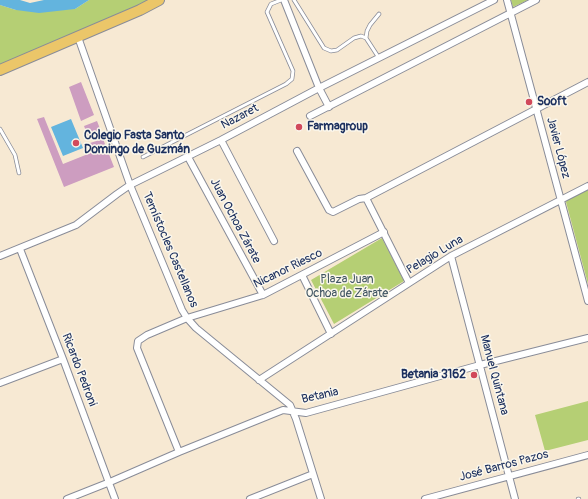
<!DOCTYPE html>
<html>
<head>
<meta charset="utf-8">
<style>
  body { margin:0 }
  canvas { display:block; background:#f7e9d3 }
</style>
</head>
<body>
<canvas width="588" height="499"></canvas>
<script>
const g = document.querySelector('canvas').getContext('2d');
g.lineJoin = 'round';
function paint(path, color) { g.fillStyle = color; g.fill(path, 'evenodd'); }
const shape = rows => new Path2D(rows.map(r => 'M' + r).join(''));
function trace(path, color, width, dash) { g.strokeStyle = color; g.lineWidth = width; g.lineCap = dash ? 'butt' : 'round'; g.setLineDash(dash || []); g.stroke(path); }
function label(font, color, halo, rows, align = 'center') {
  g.font = font + ' Pangolin,sans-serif'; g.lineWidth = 3; g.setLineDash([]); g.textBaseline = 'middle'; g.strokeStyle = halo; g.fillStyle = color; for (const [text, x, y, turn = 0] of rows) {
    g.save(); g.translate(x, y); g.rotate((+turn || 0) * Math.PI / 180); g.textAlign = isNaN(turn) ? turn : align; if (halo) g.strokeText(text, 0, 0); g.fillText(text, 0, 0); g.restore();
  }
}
paint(shape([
  [89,0,159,0,0,70,0,5,16,10,75,9],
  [511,0,528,0,513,7],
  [588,190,588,284,566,202,568,198],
  [382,238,404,281,334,324,311,280],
  [588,401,588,440,545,451,535,415]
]), '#b5cf74');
paint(shape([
  [0,0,20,0,30,3,44,0,89,0,75,9,39,13,16,10,0,5],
  [71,119,83,148,63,156,51,127]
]), '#63b4de');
paint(shape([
  [81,82,94,115,81,121,69,87],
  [44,117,63,164,93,152,90,143,103,139,114,167,64,187,37,119],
  [97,121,102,134,89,139,84,126]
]), '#cd9dc0');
const service = shape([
  [294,0,324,48,331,51,337,50,354,38,361,36,366,38,379,58],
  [366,38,367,31,370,25,379,14],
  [0,129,15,155,19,173],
  [143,157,286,84,292,79,293,71,267,12,271,4,281,0],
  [578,499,579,499]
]);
const minor = shape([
  [284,0,319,88,329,107],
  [507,0,588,301],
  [78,37,130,185,182,310,187,318,196,328,290,405,296,419,321,499],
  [310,116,536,0],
  [221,140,274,241],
  [297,151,329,210,333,212,359,199,366,198,588,82],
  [188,157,263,295],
  [366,198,409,283],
  [20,249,63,359,115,499],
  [0,256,76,225,117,194,130,185,221,140,319,88,494,0],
  [451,256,515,499],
  [302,275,331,334],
  [259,380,451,256,588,186],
  [0,383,63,359],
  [179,452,137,348,138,341,147,335,187,318,263,295,384,232],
  [67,499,110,482,179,452,283,410,306,413,480,365,588,338],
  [250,499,313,474],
  [425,499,588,455]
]);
const primary = shape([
  [0,70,140,10,159,0]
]);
trace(service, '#898c98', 4.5);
trace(minor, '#898c98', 8);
trace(primary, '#898c98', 12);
trace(service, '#fff', 3);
trace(minor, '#fff', 6);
trace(primary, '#ebc669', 10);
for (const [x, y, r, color] of [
  [529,102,4,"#d1495b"],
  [299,127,4,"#d1495b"],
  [76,143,4,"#d1495b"],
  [474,375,4,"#d1495b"]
]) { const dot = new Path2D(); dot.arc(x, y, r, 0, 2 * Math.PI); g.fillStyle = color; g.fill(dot); trace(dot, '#fbf7ec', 1.5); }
label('bold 12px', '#1b2f5e', '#fbf7ec', [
  ["Sooft",537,102],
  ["Farmagroup",307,127],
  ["Colegio Fasta Santo",84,136],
  ["Domingo de Guzmán",84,150],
  ["Betania 3162",466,375,"right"]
], 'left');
label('12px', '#1b2f5e', '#fbf7ec', [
  ["Nazaret",240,117,-28],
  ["Javier López",558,148,75],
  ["Juan Ochoa Zárate",235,221,62],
  ["Temístocles Castellanos",170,250,67],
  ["Pelagio Luna",435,255,-31],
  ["Nicanor Riesco",288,269,-26],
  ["Ricardo Pedroni",79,370,69],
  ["Manuel Quintana",494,375,75],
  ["Betania",320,396,-13],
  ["José Barros Pazos",504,466,-15]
]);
label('12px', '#425764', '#fbf7ec', [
  ["Plaza Juan",347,280],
  ["Ochoa de Zárate",347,294]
]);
</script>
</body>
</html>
